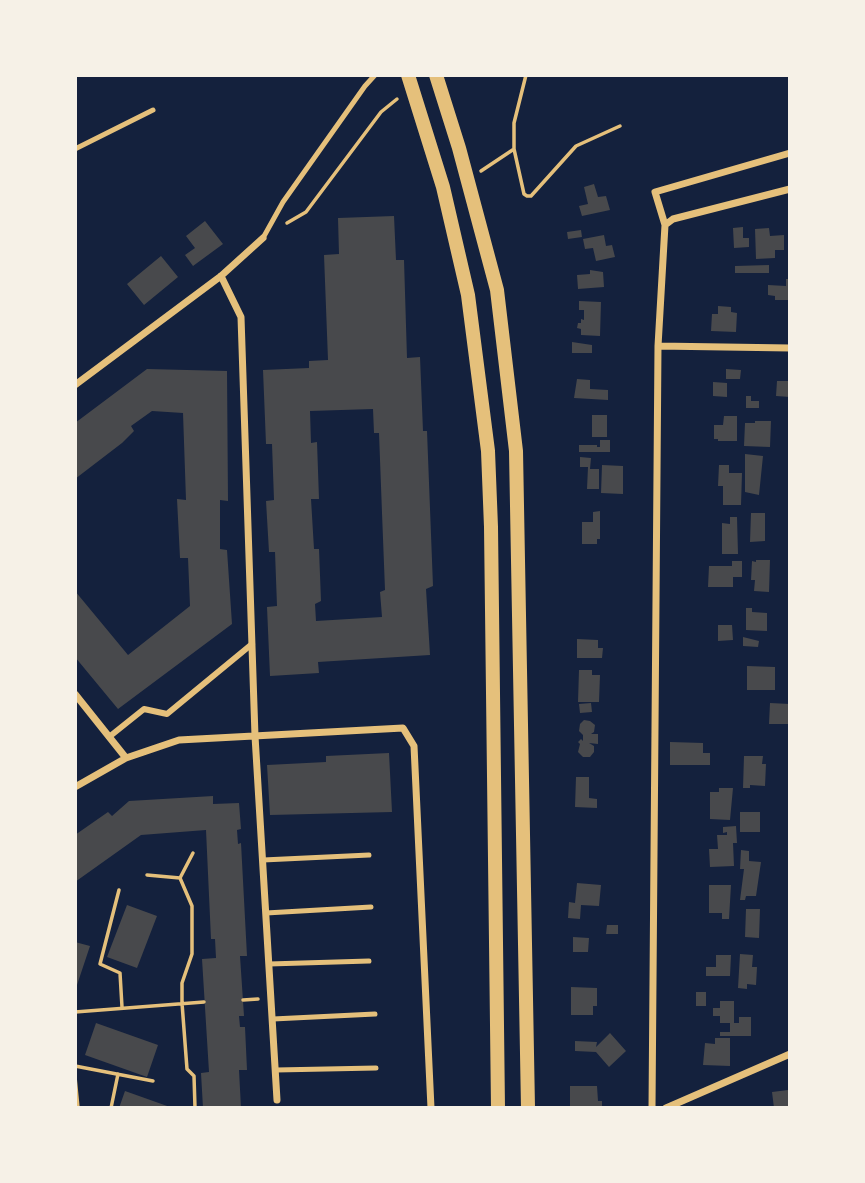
<!DOCTYPE html>
<html>
<head>
<meta charset="utf-8">
<style>
  body { margin:0 }
  #map { position:relative; width:865px; height:1183px; overflow:hidden; background:#14213d; font-family:Overpass,sans-serif }
  canvas { display:block }
  .frame { position:absolute; inset:0; border:77px solid #f6f1e7; pointer-events:none }
</style>
</head>
<body>
<div id="map">
<canvas width="865" height="1183"></canvas>
<div class="frame"></div>
</div>
<script>
const g = document.querySelector('canvas').getContext('2d');
g.lineJoin = 'round';
function paint(path, color) { g.fillStyle = color; g.fill(path, 'evenodd'); }
const shape = rows => new Path2D(rows.map(r => 'M' + r).join(''));
function trace(path, color, width, dash) { g.strokeStyle = color; g.lineWidth = width; g.lineCap = dash ? 'butt' : 'round'; g.setLineDash(dash || []); g.stroke(path); }
paint(shape([
  [594,184,598,197,606,196,610,210,582,216,579,206,588,204,584,187],
  [394,216,396,260,404,260,407,358,420,357,423,431,427,431,433,586,426,589,430,655,318,662,319,673,270,676,267,607,277,606,275,552,269,552,266,501,274,500,272,444,266,444,263,370,309,368,309,361,328,360,324,255,339,254,338,218],
  [373,409,374,433,379,433,382,513,385,590,380,592,382,617,316,621,315,604,321,601,319,549,314,549,311,499,319,499,317,442,311,443,310,411],
  [205,221,223,244,193,266,185,255,195,248,186,236],
  [743,227,743,238,749,238,749,247,734,248,733,228],
  [769,228,770,236,784,235,784,250,775,250,775,258,756,259,755,229],
  [581,230,582,237,568,239,567,232],
  [604,235,606,246,612,245,615,257,596,261,593,248,585,249,583,239],
  [161,256,178,277,144,305,127,284],
  [769,265,769,273,735,273,735,266],
  [590,270,603,272,604,287,578,289,577,275,590,274],
  [786,279,790,279,790,300,775,300,775,296,768,295,768,285,786,286],
  [579,301,601,302,600,336,581,335,581,329,577,328,578,323,581,323,581,319,584,320,584,310,579,310],
  [718,306,731,307,731,312,737,313,736,332,711,331,712,314,718,314],
  [572,342,592,345,592,353,572,353],
  [147,369,227,371,228,501,220,500,220,549,227,550,232,624,118,709,75,657,75,591,128,655,190,606,188,558,180,558,177,499,186,500,183,413,152,411,131,426,134,431,122,443,75,479,75,423],
  [726,369,741,370,740,379,726,379],
  [577,379,590,380,590,389,608,390,608,400,574,398],
  [777,381,790,381,790,397,776,396],
  [713,382,727,383,727,397,713,396],
  [746,396,751,396,751,401,759,401,759,408,746,408],
  [592,415,607,415,607,437,592,437],
  [724,416,737,416,737,441,718,441,718,439,714,439,714,425,723,425],
  [755,421,771,421,770,447,744,446,745,423,755,423],
  [600,440,610,440,610,452,579,452,579,445,597,445,597,447,600,447],
  [745,454,763,456,759,495,745,492],
  [580,457,591,458,590,469,599,469,599,489,587,489,588,467,580,467],
  [602,465,623,466,623,494,601,493],
  [719,465,729,465,729,473,742,473,741,505,723,505,723,486,718,486],
  [600,511,600,539,597,539,597,544,582,544,582,522,593,522,593,512],
  [751,513,765,513,765,541,750,542],
  [730,517,737,517,738,554,722,554,722,523,730,524],
  [756,560,770,560,769,592,754,591,755,580,751,580,752,561,756,562],
  [732,561,742,561,742,577,733,577,733,587,708,587,709,566,732,566],
  [746,608,752,608,752,612,767,613,767,631,746,630],
  [718,625,732,625,733,640,718,641],
  [743,637,759,641,758,647,743,646],
  [577,639,598,640,598,648,603,648,602,658,577,658],
  [747,666,775,667,775,690,747,690],
  [579,670,592,670,592,675,600,675,599,702,578,702],
  [591,703,592,712,580,713,579,704],
  [770,703,790,704,790,724,769,724],
  [584,720,590,721,595,725,594,732,591,734,598,734,598,744,589,743,594,746,594,752,590,757,583,757,578,752,580,744,578,742,581,739,583,741,583,735,579,731,580,724],
  [670,742,703,743,703,753,710,753,710,765,670,765],
  [389,753,392,812,270,815,267,765,326,762,326,756],
  [744,756,763,756,762,764,766,764,765,786,750,785,750,788,743,788],
  [576,777,589,777,589,798,597,799,597,808,575,807],
  [719,788,733,788,730,820,710,819,710,792,719,792],
  [213,796,213,804,239,803,241,829,237,830,238,844,241,843,247,956,240,956,244,1016,239,1016,240,1027,245,1027,247,1070,239,1070,241,1108,203,1108,201,1073,209,1072,202,959,216,958,215,939,211,939,206,830,141,835,75,882,75,835,108,812,112,816,129,801],
  [740,812,760,812,760,832,740,832],
  [736,826,737,843,733,843,734,866,710,867,709,849,718,849,717,835,727,835,727,832,723,833,723,827],
  [741,850,749,851,749,861,761,862,756,896,746,896,745,900,740,900,744,869,740,869],
  [577,883,601,885,599,906,581,905,580,919,568,918,569,902,575,903],
  [709,885,731,885,729,919,722,919,722,913,709,913],
  [127,905,157,916,137,968,107,957],
  [746,909,760,909,759,938,745,937],
  [607,925,618,925,618,934,606,934],
  [573,937,589,938,588,952,573,952],
  [75,942,90,946,76,988,75,988],
  [740,954,753,955,752,967,757,967,756,985,747,984,747,989,738,988],
  [716,955,731,955,730,976,706,976,706,967,716,967],
  [571,987,597,988,597,1006,593,1006,593,1015,571,1015],
  [696,992,706,992,706,1006,696,1006],
  [720,1001,734,1001,734,1023,739,1023,739,1017,751,1017,751,1036,720,1036,720,1032,730,1032,730,1023,720,1023,720,1016,713,1016,713,1008,720,1008],
  [96,1023,158,1045,147,1077,85,1055],
  [610,1033,626,1051,609,1067,596,1052,575,1051,575,1041,597,1042,596,1047],
  [715,1038,730,1038,730,1066,703,1065,705,1043,715,1044],
  [570,1086,597,1086,598,1101,602,1101,602,1108,570,1108],
  [788,1090,790,1108,774,1108,772,1092],
  [125,1091,170,1107,170,1108,119,1108]
]), '#48494c');
trace(shape([
  [526,75,514,123,514,149,524,194,527,196,531,196,576,146,620,126],
  [481,171,514,149],
  [287,223,306,212,381,112,397,99],
  [147,875,180,878,192,906,192,954,182,983,182,1003,187,1069,194,1076,195,1108],
  [180,878,193,853],
  [119,890,100,964,120,973,122,1007],
  [243,1000,258,999],
  [75,1012,204,1002],
  [75,1066,153,1081],
  [75,1077,78,1108],
  [111,1108,118,1074]
]), '#e5c07b', 3.5);
trace(shape([
  [75,149,153,110],
  [263,238,283,202,365,86,375,75],
  [263,860,369,855],
  [266,913,371,907],
  [269,964,369,961],
  [273,1019,375,1014],
  [276,1070,376,1068]
]), '#e5c07b', 5);
trace(shape([
  [109,737,144,709,167,714,252,644]
]), '#e5c07b', 6);
trace(shape([
  [665,225,655,192,790,153],
  [221,276,241,317,255,736,277,1100],
  [658,346,790,348],
  [75,385,221,276,263,238],
  [75,694,126,758],
  [75,787,126,758,179,740,403,728,414,746,431,1108],
  [652,1108,658,346,665,225,673,219,790,189],
  [666,1108,790,1054]
]), '#e5c07b', 7);
trace(shape([
  [408,75,443,187,468,295,488,451,491,527,498,1108],
  [436,75,459,148,497,290,516,451,528,1108]
]), '#e5c07b', 14);
</script>
</body>
</html>
